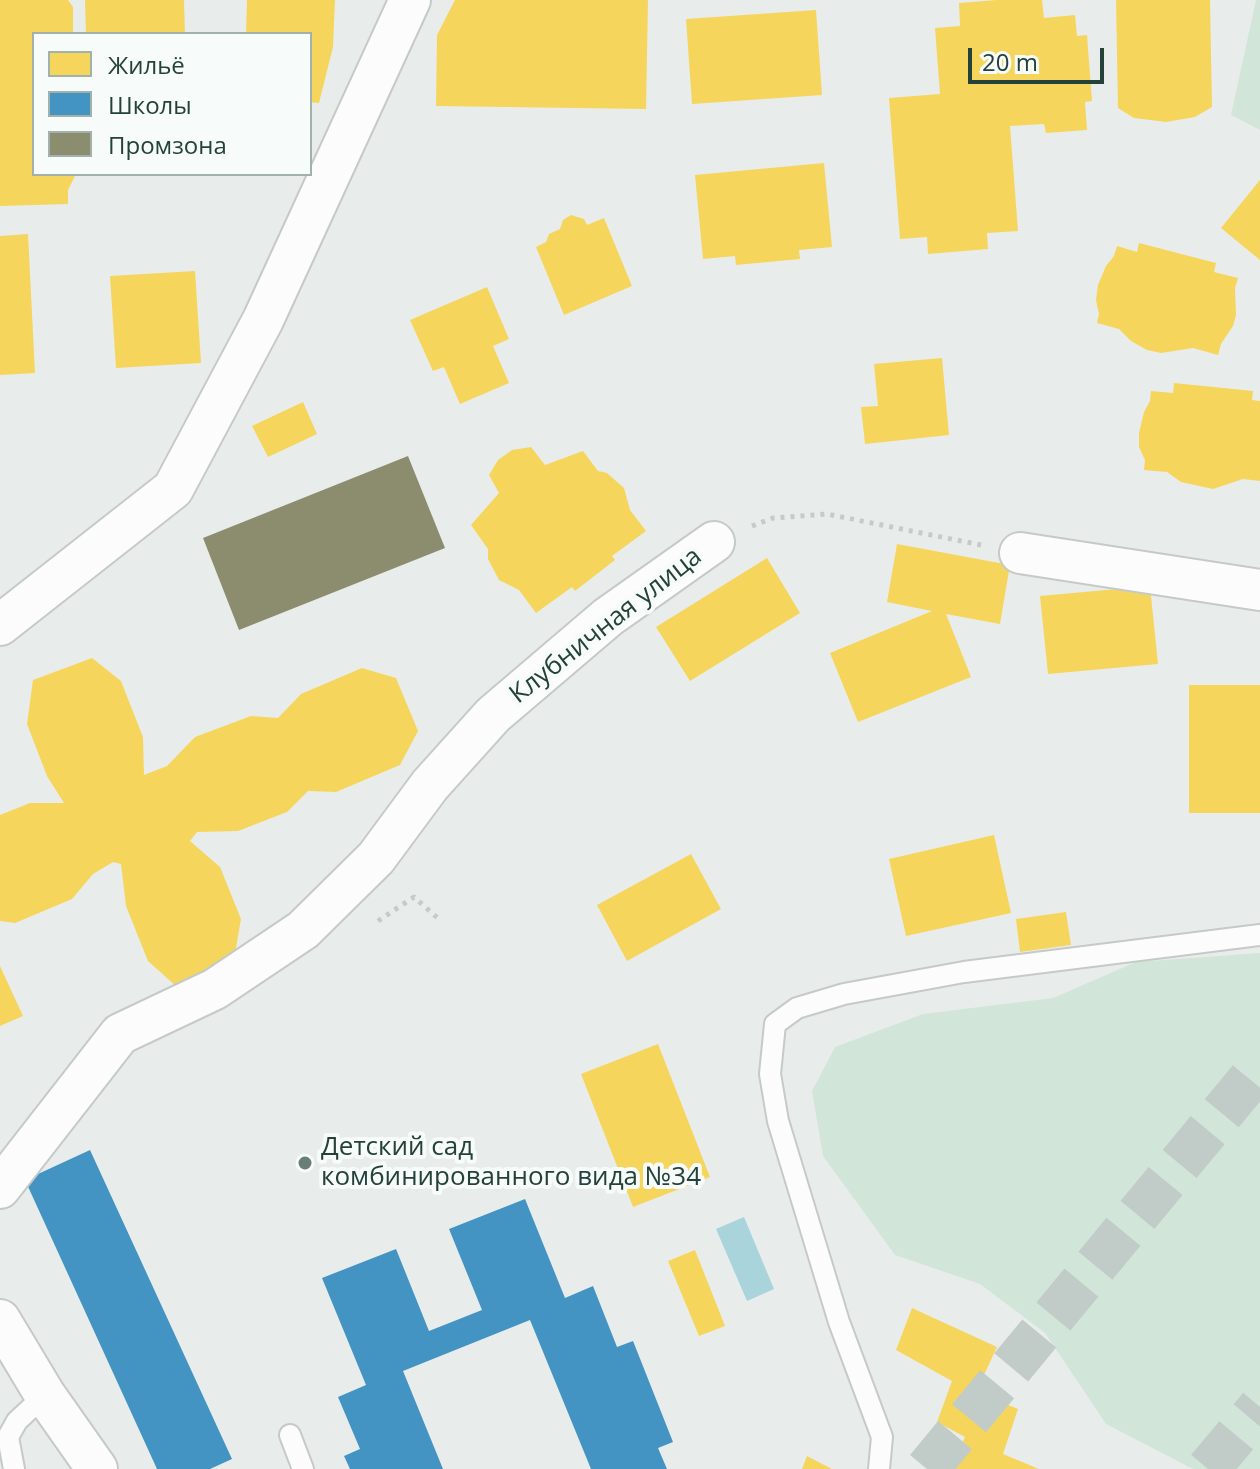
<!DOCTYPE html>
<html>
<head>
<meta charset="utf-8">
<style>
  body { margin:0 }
  #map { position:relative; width:1260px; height:1469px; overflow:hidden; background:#e8edeb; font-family:"Open Sans",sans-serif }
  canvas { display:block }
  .legend { position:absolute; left:32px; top:32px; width:280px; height:144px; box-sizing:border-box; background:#f7fbf9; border:2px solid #a3b1ad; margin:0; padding:10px 14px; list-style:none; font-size:24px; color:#24423a }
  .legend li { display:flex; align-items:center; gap:16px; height:40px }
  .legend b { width:40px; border:2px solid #a3b1ad }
  .scale { position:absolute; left:968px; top:48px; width:136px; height:36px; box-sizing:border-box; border:4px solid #24423a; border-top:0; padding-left:10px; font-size:24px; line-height:28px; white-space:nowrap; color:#24423a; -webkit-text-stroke:6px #f7fbf9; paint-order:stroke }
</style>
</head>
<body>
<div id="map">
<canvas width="1260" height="1469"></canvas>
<ul class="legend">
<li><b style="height:22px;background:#f6d55c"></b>Жильё</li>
<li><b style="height:22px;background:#4393c3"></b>Школы</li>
<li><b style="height:22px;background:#8c8c6e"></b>Промзона</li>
</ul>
<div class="scale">20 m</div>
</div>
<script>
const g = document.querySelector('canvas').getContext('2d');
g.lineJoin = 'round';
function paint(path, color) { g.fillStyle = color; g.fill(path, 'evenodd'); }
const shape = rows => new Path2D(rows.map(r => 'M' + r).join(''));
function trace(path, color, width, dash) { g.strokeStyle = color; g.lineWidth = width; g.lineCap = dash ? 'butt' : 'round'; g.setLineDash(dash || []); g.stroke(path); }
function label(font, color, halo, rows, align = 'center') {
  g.font = font + ' "Open Sans",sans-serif'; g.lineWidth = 8; g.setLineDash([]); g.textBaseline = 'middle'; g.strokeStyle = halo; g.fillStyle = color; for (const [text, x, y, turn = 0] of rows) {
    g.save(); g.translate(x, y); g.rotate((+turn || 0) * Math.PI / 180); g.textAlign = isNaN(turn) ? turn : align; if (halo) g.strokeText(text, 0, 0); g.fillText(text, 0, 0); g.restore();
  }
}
paint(shape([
  [1256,0,1260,0,1260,130,1231,115],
  [1260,953,1260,1469,1193,1469,1106,1424,1045,1333,980,1284,895,1255,823,1156,812,1091,835,1047,923,1014,1053,998,1136,962]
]), '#d1e6d8');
paint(shape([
  [744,1217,774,1289,747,1301,716,1229]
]), '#a9d4db');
paint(shape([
  [0,0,68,0,73,7,73,34,34,34,34,174,76,174,68,190,68,204,0,206],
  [85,0,184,0,185,34,86,34],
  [247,0,335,0,333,47,319,103,310,102,310,34,246,34],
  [455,0,648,0,646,109,436,106,437,35],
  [997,0,1042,0,1044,18,1075,15,1077,36,1087,35,1092,101,1085,102,1087,130,1046,133,1044,124,1010,126,1018,231,987,233,988,249,928,254,927,237,900,239,889,98,940,94,935,28,960,26,959,3],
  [1116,0,1210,0,1212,107,1195,117,1166,122,1134,118,1118,108],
  [816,10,822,95,692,104,686,19],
  [824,163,832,247,799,250,800,259,736,265,735,256,703,259,695,175],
  [1260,180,1260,260,1221,228],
  [571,215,584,219,587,225,604,218,632,286,564,315,536,247,546,242,549,234,560,229,563,220],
  [28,234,35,373,0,375,0,236],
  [1139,243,1216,263,1214,272,1238,278,1235,288,1236,315,1233,326,1221,344,1218,355,1193,348,1161,353,1147,350,1131,341,1119,329,1097,323,1099,314,1096,300,1098,285,1106,266,1114,256,1117,246,1137,252],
  [195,271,201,363,116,368,110,276],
  [487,287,509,339,493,346,509,383,460,404,444,367,433,371,410,320],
  [942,358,949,435,865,444,861,407,878,406,874,364],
  [1174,383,1253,391,1252,400,1260,401,1260,481,1243,479,1213,489,1181,482,1167,472,1144,470,1145,460,1139,447,1139,433,1144,412,1150,401,1151,391,1173,393],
  [303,402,317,434,268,457,252,426],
  [531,447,545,465,583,451,598,471,607,473,624,488,630,510,646,531,612,556,615,560,575,591,572,587,536,613,519,590,499,580,488,559,488,549,471,525,499,493,489,475,498,460,512,450],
  [897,544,1010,565,1000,624,946,614,971,677,858,722,830,653,932,611,887,602],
  [767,558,800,613,690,681,656,627],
  [1150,586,1158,664,1048,674,1040,596],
  [92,658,121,681,143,737,144,775,167,766,195,737,251,716,278,718,301,694,362,668,396,678,418,731,400,765,336,792,308,791,287,812,238,831,197,832,190,841,220,867,241,919,233,965,177,987,148,961,126,906,121,864,113,862,93,874,72,899,15,923,0,921,0,815,30,803,64,803,47,776,27,724,33,680],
  [1189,685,1260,685,1260,813,1189,813],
  [994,835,1011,913,906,936,889,859],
  [691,854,721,909,627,961,597,905],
  [1066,912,1071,945,1020,952,1016,919],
  [0,966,23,1016,0,1026],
  [658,1044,710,1177,633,1207,581,1074],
  [695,1250,725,1326,699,1336,668,1261],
  [912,1308,997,1347,976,1392,1018,1409,1003,1454,1039,1469,950,1469,965,1437,937,1422,952,1381,896,1350],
  [807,1456,832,1469,802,1469]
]), '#f6d55c');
paint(shape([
  [90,1150,232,1459,210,1469,157,1469,25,1180],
  [525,1199,565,1298,593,1286,617,1347,633,1341,673,1442,658,1448,667,1469,591,1469,530,1320,403,1371,443,1469,350,1469,344,1456,360,1449,338,1397,366,1385,322,1278,396,1249,429,1331,482,1310,449,1229]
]), '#4393c3');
paint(shape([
  [408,456,445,548,239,630,203,538]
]), '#8c8c6e');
trace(shape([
  [927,1469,1260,1067],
  [1208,1469,1260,1407]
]), '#c1cbc8', 44, [44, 22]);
const service = shape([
  [290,1435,303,1469],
  [14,1469,8,1437,17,1421,45,1395],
  [879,1469,882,1437,839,1322,778,1121,770,1074,775,1024,797,1008,844,994,964,972,1260,935]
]);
const minor = shape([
  [1020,553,1260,590],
  [0,625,173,489,263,320,410,0],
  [0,1188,120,1034,215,989,303,930,376,858,430,785,493,715,608,617,714,542],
  [0,1320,45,1395,97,1469]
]);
trace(service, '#c5cac8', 24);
trace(minor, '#c5cac8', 44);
trace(shape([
  [752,526,773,518,827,514,981,545],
  [378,921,414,897,441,921]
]), '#c3ccca', 5, [4, 6]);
trace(service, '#fcfcfc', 20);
trace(minor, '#fcfcfc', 40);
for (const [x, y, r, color] of [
  [305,1163,8,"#697e78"]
]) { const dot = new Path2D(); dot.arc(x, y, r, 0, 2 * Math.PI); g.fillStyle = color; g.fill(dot); trace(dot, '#f7fbf9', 3); }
label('26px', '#24423a', '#f7fbf9', [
  ["Клубничная улица",606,626,-38]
]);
label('26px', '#24423a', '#f7fbf9', [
  ["Детский сад",321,1148],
  ["комбинированного вида №34",321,1178]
], 'left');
</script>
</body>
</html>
